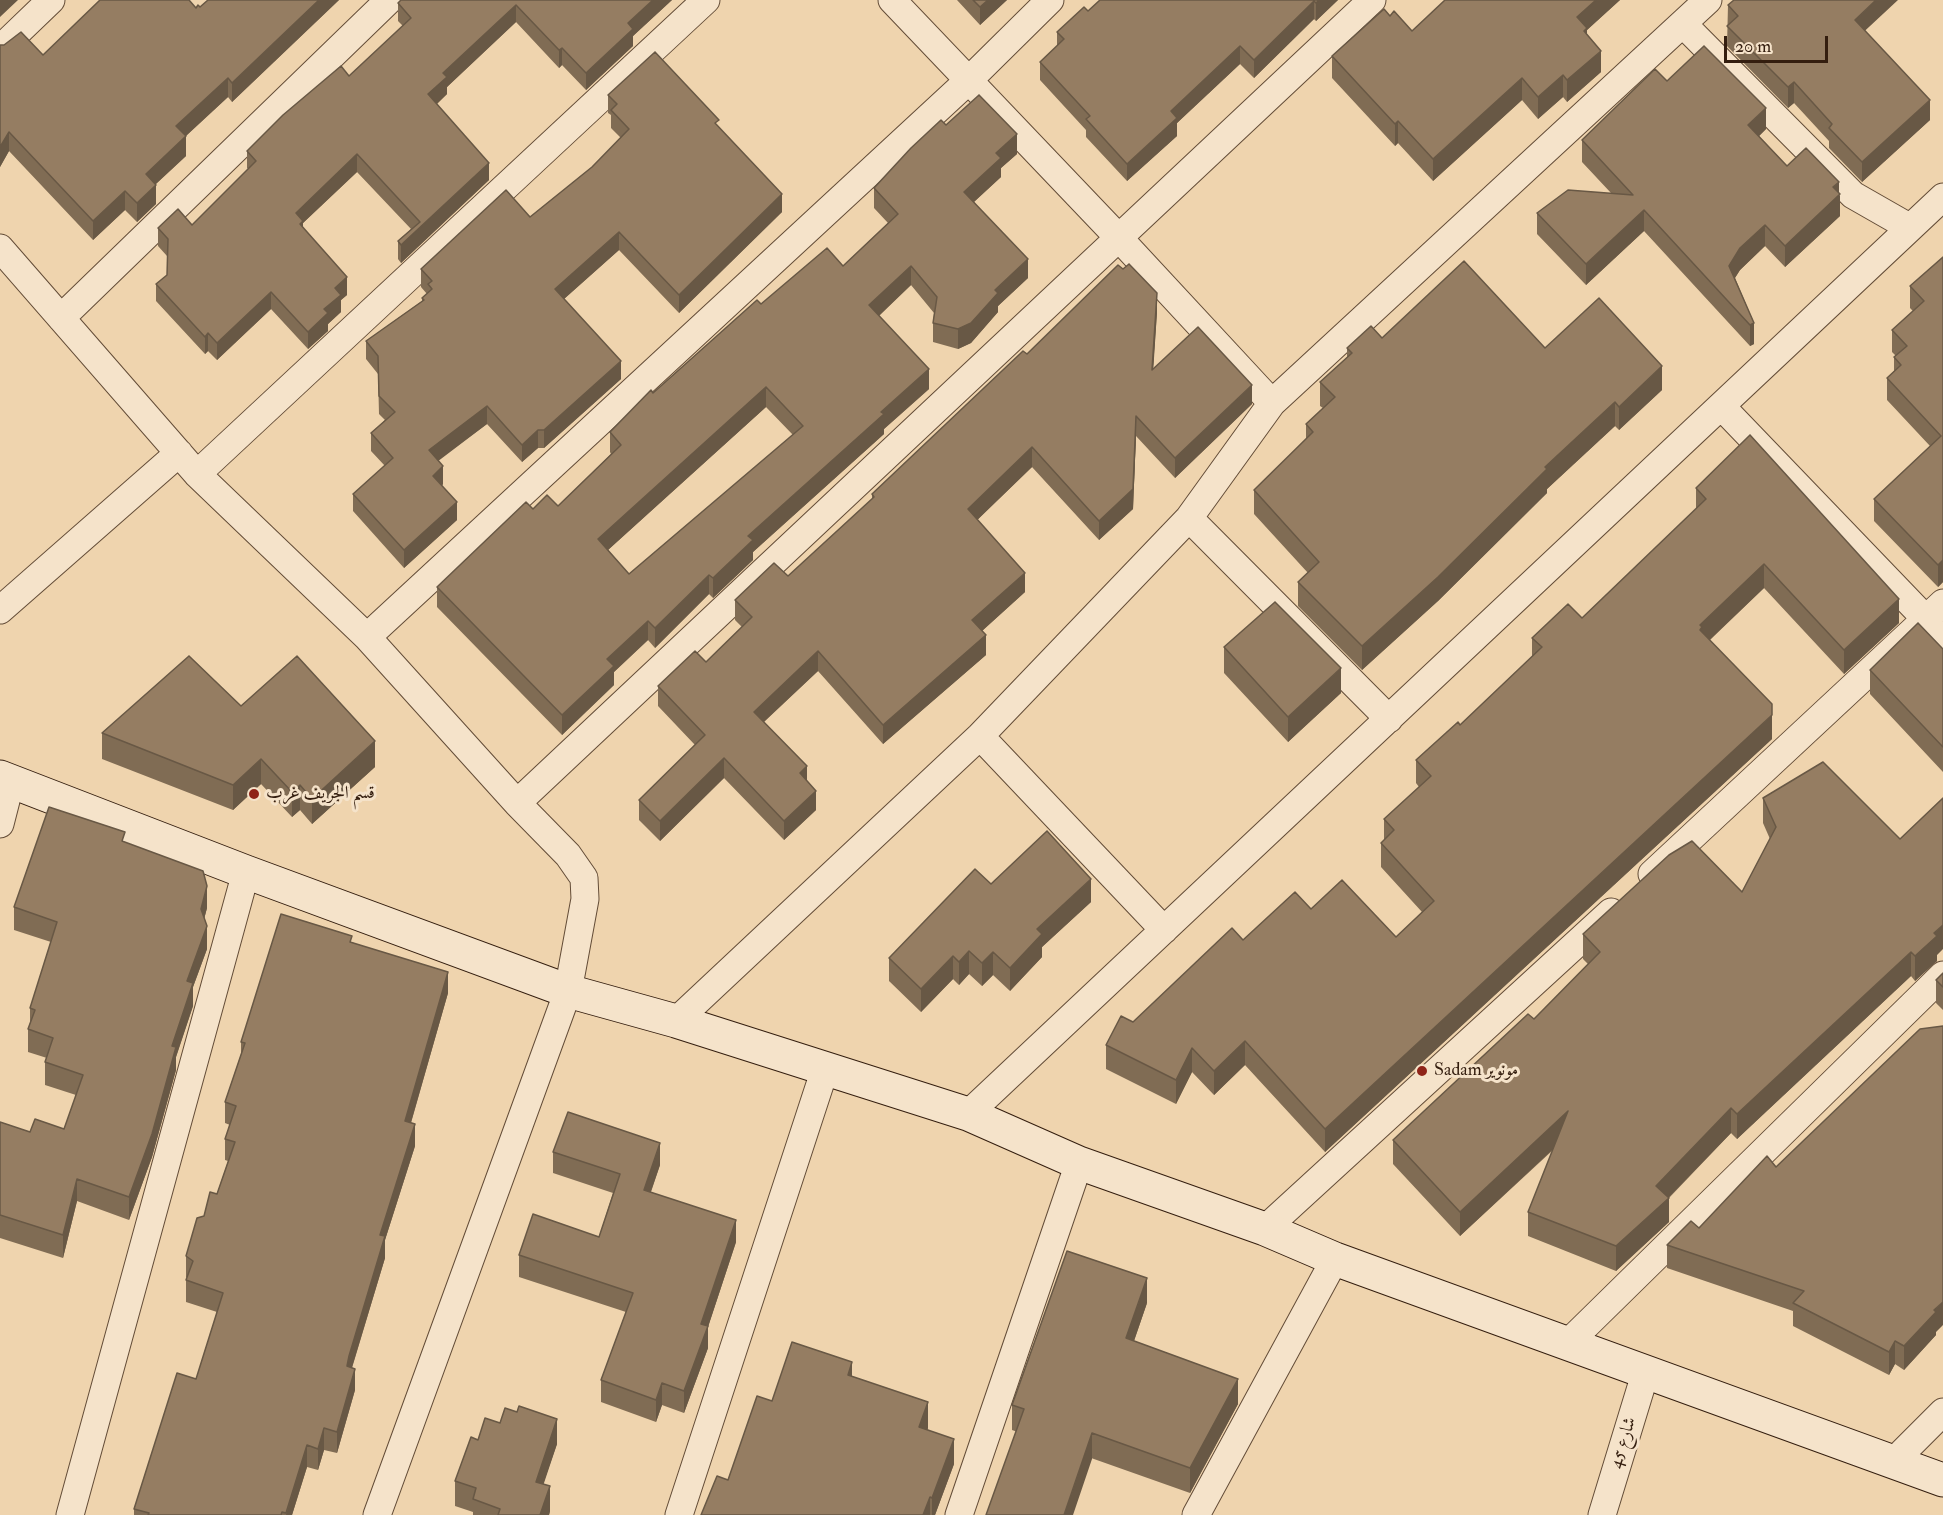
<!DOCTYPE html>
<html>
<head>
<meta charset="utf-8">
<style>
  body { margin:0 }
  #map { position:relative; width:1943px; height:1515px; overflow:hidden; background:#efd4ae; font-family:"IM FELL Double Pica",serif }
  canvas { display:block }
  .scale { position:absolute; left:1724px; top:36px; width:104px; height:27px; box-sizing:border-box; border:3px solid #341e0f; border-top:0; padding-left:8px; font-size:18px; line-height:21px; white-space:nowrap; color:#341e0f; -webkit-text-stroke:4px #f5e3ca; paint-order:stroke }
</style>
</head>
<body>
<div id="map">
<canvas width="1943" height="1515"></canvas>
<div class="scale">20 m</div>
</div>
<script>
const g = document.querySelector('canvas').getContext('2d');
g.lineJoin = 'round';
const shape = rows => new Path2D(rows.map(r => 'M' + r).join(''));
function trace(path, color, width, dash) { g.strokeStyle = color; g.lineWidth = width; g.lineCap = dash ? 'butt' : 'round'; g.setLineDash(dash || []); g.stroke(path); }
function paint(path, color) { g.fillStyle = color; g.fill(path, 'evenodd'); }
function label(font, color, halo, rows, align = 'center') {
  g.font = font + ' "IM FELL Double Pica",Amiri,serif'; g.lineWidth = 6; g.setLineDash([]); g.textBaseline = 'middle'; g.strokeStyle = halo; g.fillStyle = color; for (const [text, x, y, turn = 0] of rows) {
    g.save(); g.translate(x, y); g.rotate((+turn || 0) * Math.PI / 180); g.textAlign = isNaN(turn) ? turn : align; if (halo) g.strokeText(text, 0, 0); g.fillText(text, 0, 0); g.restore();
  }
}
const street = shape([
  [892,0,1118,237,1272,403],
  [1684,25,1853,195,1909,227],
  [0,49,51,0],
  [0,248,197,474,367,637,517,803,568,855,584,878,585,899,568,991,377,1515],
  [61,318,389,0],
  [1722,407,1943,637],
  [197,474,706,0],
  [1189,518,1389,719],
  [0,610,179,453],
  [367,637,968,81,1050,0],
  [980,736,1164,930],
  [517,803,1372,0],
  [0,824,11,781],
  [1652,874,1943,603],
  [676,1021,980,736,1189,518,1272,403,1708,0],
  [968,1114,1943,197],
  [1265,1229,1611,912],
  [1568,1343,1943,975],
  [1893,1462,1943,1412],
  [70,1515,246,872],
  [679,1515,825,1069],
  [959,1515,1079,1163],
  [1196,1515,1335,1259],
  [1602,1515,1646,1371]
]);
const secondary = shape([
  [0,777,246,872,568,991,676,1021,968,1114,1079,1163,1265,1229,1335,1259,1943,1480]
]);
trace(street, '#634c37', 29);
trace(secondary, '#341e0f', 35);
trace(street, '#f5e3ca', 27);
trace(secondary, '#f5e3ca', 33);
paint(shape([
  [208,0,339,0,232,102,228,97,186,136,186,156,156,184,156,204,137,222,125,210,93,240,9,151,0,167,0,45,43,55,196,8,200,7],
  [672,0,633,36,633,46,586,90,562,65,559,68,516,22,447,87,447,94,437,104,489,180,401,263,398,259,398,241,411,229,357,172,303,223,303,228,347,295,341,300,341,312,328,324,328,331,308,349,271,309,217,360,208,351,205,354,156,301,156,284,167,275,167,256,158,246,158,228,192,225,248,169,247,168,247,151,349,76,403,26,398,21,398,3],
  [957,0,1007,0,980,25],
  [1100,0,1338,0,1316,21,1314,19,1254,78,1240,64,1177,123,1177,136,1127,181,1086,137,1086,130,1040,80,1040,62,1057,46,1057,32,1088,11],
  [1445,0,1620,0,1587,30,1587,35,1601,72,1567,102,1563,97,1538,119,1522,100,1433,181,1398,143,1395,146,1332,78,1332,56,1390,16,1412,31],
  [1728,5,1865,31,1930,120,1862,182,1829,148,1829,141,1794,103,1788,108,1727,46],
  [1667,81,1766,129,1759,136,1787,166,1839,193,1840,216,1785,267,1765,246,1740,270,1735,278,1754,323,1754,344,1750,346,1644,231,1586,285,1537,234,1537,213,1611,193,1582,162,1582,140],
  [608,95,719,127,782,212,679,313,619,250,564,299,621,379,544,448,538,448,522,462,487,424,438,460,443,484,442,486,457,520,404,568,353,511,353,494,385,466,371,451,371,433,385,420,379,414,378,374,366,359,366,341,422,301,422,298,427,294,421,287,421,269,530,217,592,167,621,138,611,128,611,115,608,113],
  [946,125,1017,154,1001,168,1001,177,974,202,1028,278,998,306,998,312,971,343,958,349,933,342,933,323,934,313,911,285,879,316,929,389,884,429,884,434,753,552,753,560,713,598,709,594,655,648,648,640,614,672,614,685,562,735,437,607,437,587,533,509,558,506,611,454,610,452,610,432,653,393,761,304,843,266,888,223,874,208,874,188],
  [766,407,793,435,629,574,608,550],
  [1943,257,1943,582,1938,587,1874,521,1874,499,1930,446,1887,400,1887,378,1894,371,1894,357,1896,356,1892,352,1892,330,1913,311,1910,308,1910,286],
  [1157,312,1153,368,1252,404,1175,478,1136,436,1133,509,1099,540,1032,467,977,520,1025,592,982,631,986,655,883,744,818,671,764,722,807,781,816,810,784,840,724,778,660,841,639,820,639,800,695,745,658,706,658,686,706,662,742,627,735,620,735,600,788,576,872,499,872,494,1027,354],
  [1382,338,1545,348,1662,390,1619,430,1615,426,1547,489,1547,493,1438,601,1362,670,1298,606,1298,582,1308,573,1254,514,1254,490,1306,440,1306,424,1323,408,1320,406,1320,382,1347,357,1347,348],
  [1696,488,1899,623,1844,674,1764,588,1710,640,1772,739,1325,1152,1245,1065,1214,1095,1192,1072,1176,1104,1106,1069,1106,1045,1133,1022,1243,940,1311,909,1396,937,1422,912,1381,867,1381,843,1384,840,1384,819,1419,787,1416,783,1416,760,1460,725,1532,657,1532,638,1582,618,1696,509],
  [1224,647,1341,693,1288,742,1224,673],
  [1943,649,1943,772,1870,694,1870,670],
  [241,706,375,767,312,824,300,810,292,817,261,784,233,810,102,759,102,733],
  [1763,798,1937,955,1937,961,1915,981,1911,976,1737,1139,1731,1133,1669,1198,1669,1222,1616,1271,1528,1236,1528,1212,1553,1150,1460,1236,1393,1164,1393,1140,1534,1019,1588,964,1583,959,1583,934,1742,892,1770,839,1763,823],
  [125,842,207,908,204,919,207,949,193,987,193,1006,176,1057,176,1070,152,1157,129,1220,77,1201,63,1258,0,1238,0,1122,30,1132,64,1129,76,1095,45,1085,45,1062,47,1058,28,1052,28,1029,30,1023,30,1008,51,942,14,930,14,907],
  [991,884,1091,902,1042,947,1042,957,1010,991,993,975,982,986,969,974,959,985,953,979,921,1012,889,981,889,958],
  [352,942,448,993,411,1123,415,1146,385,1240,385,1258,352,1368,355,1390,337,1453,324,1450,318,1470,307,1467,292,1515,134,1515,134,1509,196,1379,217,1312,186,1302,186,1280,187,1278,186,1277,186,1256,204,1216,217,1194,228,1161,225,1160,225,1139,230,1125,225,1123,225,1102,241,1054,241,1042],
  [1943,973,1943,1010,1936,1003,1936,980],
  [553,1152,660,1165,651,1192,736,1242,708,1327,708,1348,684,1413,662,1405,656,1422,601,1402,601,1380,626,1312,519,1277,519,1255,599,1237,613,1193,553,1173],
  [1699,1228,1936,1332,1936,1335,1904,1370,1895,1364,1889,1375,1793,1326,1793,1311,1667,1268,1667,1245],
  [1147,1303,1134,1341,1238,1404,1190,1493,1012,1430,1012,1405],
  [852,1376,928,1428,927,1430,954,1464,935,1515,701,1515,728,1480,772,1401],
  [478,1440,557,1444,543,1484,550,1511,549,1515,473,1515,473,1512,455,1506,455,1481]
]), '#806c54');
paint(shape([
  [0,0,18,0,0,17],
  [319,0,339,0,232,102,232,83],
  [653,0,672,0,633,36,633,46,586,90,586,73,628,23],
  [988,0,1007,0,980,25,980,7],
  [1319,0,1338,0,1316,21,1316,3],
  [1596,0,1620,0,1587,30,1587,50,1577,17],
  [1876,0,1898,0,1855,40,1855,20],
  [1314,1,1314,19,1254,78,1254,60],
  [516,5,516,22,447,87,447,94,428,112,428,94,443,73],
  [1240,46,1240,64,1177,123,1177,136,1127,181,1127,164,1171,111],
  [562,48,562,65,559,68,559,50],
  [1601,51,1601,72,1567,102,1567,80],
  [1563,75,1563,97,1538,119,1538,97],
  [228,78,228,97,176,145,176,126],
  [1522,78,1522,100,1433,181,1433,159],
  [1794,82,1794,103,1788,108,1788,87],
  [1930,100,1930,120,1862,182,1862,162],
  [1766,108,1766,129,1748,147,1748,125],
  [1398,121,1398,143,1395,146,1395,124],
  [9,132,9,151,0,167,0,147],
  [1017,134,1017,154,1001,168,1001,177,964,211,964,192,996,153],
  [186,136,186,156,146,193,146,174],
  [357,154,357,172,303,223,303,238,296,213],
  [489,163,489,180,401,263,401,245],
  [1839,182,1839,196,1840,194,1840,216,1785,267,1785,246,1833,187],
  [156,185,156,204,137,222,137,203],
  [125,191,125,210,93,240,93,221],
  [782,194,782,212,679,313,679,295],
  [1644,210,1644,231,1586,285,1586,264],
  [1765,225,1765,246,1740,270,1729,287,1729,266,1740,248],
  [619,232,619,250,555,307,555,289],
  [1028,259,1028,278,998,306,998,312,971,343,958,349,958,329,995,290],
  [911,266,911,285,869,325,869,305],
  [347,277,347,295,341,300,341,312,328,324,328,331,308,349,308,332,324,309,335,288],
  [271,292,271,309,217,360,217,343],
  [1157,293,1157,312,1152,389,1152,370],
  [1754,323,1754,344,1750,346,1750,325],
  [208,333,208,351,205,354,205,337],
  [621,361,621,379,544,448,544,430],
  [1662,366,1662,390,1619,430,1619,407],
  [929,369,929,389,884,429,884,434,753,552,753,560,713,598,713,578,748,536,881,412],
  [1252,385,1252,404,1175,478,1175,458],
  [766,387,766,407,598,559,598,539],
  [1615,402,1615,426,1547,489,1547,493,1438,601,1362,670,1362,646,1545,467],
  [487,406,487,424,429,468,429,450],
  [1136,416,1136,436,1133,509,1099,540,1099,521],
  [538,430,538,448,522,462,522,445],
  [1032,447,1032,467,968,529,968,509],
  [443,466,443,484,433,494,433,476],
  [457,502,457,520,404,568,404,550],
  [1943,560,1943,582,1938,587,1938,565],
  [1764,564,1764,588,1702,647,1700,654,1700,625],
  [1025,573,1025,592,972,640,972,620],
  [709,575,709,594,655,648,655,628],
  [1899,599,1899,623,1844,674,1844,650],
  [648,621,648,640,614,672,614,685,562,735,562,715,607,659],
  [986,635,986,655,883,744,883,725],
  [818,651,818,671,754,731,754,712],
  [1341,668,1341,693,1288,742,1288,717],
  [1772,715,1772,739,1325,1152,1325,1129],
  [375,741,375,767,312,824,312,799],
  [724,758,724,778,660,841,660,821],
  [261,759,261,784,233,810,233,785],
  [807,766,807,786,800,773],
  [300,785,300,810,292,817,292,792],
  [816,791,816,810,784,840,784,821],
  [1091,879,1091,902,1042,947,1042,957,1010,991,1010,968,1037,929],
  [207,886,207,908,201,931,201,909],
  [1943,925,1943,949,1937,955,1937,961,1915,981,1915,956,1934,933],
  [207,926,207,949,193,987,193,1006,176,1057,176,1070,152,1157,129,1220,129,1197,172,1046,187,981],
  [969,951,969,974,959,985,959,962],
  [993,952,993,975,982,986,982,963],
  [1911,952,1911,976,1737,1139,1737,1114],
  [953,956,953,979,921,1012,921,989],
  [448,972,448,993,405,1143,405,1121],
  [1245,1041,1245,1065,1214,1095,1214,1071],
  [1192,1048,1192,1072,1176,1104,1176,1080],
  [1731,1108,1731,1133,1667,1199,1669,1198,1669,1222,1616,1271,1616,1246,1656,1186],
  [1568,1111,1568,1135,1460,1236,1460,1212],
  [415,1124,415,1146,385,1240,385,1258,349,1377,347,1366,380,1235],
  [660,1143,660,1165,644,1211,644,1190],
  [77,1179,77,1201,63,1258,63,1235],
  [736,1220,736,1242,708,1327,708,1348,684,1413,684,1391,701,1324],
  [1147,1278,1147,1303,1126,1364,1126,1338],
  [1943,1302,1943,1325,1936,1332,1936,1335,1904,1370,1904,1346,1934,1310],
  [1895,1341,1895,1364,1889,1375,1889,1352],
  [852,1362,852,1387,848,1375],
  [355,1369,355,1390,337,1453,337,1432],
  [1238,1379,1238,1404,1190,1493,1190,1468],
  [662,1383,662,1405,656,1422,656,1400],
  [928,1402,928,1428,919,1452,919,1427],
  [557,1419,557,1444,536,1507,536,1482],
  [324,1428,324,1450,318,1470,318,1449],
  [1092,1433,1092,1459,1073,1515,1064,1515],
  [954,1439,954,1464,935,1515,932,1515,932,1498],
  [307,1445,307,1467,292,1515,286,1515],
  [550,1486,550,1511,549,1515,540,1515],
  [930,1497,930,1515,923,1515]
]), '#685845');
const building = shape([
  [100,0,189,0,196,8,198,5,200,7,208,0,319,0,232,83,228,78,176,126,186,136,146,174,156,185,137,203,125,191,93,221,9,132,0,147,0,45,4,45,21,32,43,55,100,0],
  [401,0,653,0,628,23,633,29,586,73,562,48,559,50,516,5,443,73,447,77,428,94,489,163,401,245,398,241,420,222,357,154,296,213,303,221,300,224,347,277,335,288,341,295,324,309,328,313,308,332,271,292,217,343,208,333,205,337,156,284,167,275,168,239,158,228,178,209,192,225,256,161,247,151,283,115,341,66,349,76,411,18,398,3,401,0],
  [973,0,988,0,980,7,973,0],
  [1100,0,1319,0,1316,3,1314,1,1254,60,1240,46,1171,111,1177,118,1127,164,1086,119,1090,116,1040,62,1064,39,1057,32,1084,7,1088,11,1100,0],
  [1445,0,1596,0,1577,17,1587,28,1584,31,1601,51,1567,80,1563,75,1538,97,1522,78,1433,159,1398,121,1395,124,1332,56,1384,9,1390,16,1394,11,1412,31,1445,0],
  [1734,0,1876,0,1855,20,1930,100,1862,162,1829,128,1832,124,1794,82,1788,87,1727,26,1738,16,1728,5,1734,0],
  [1704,46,1766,108,1748,125,1787,166,1806,148,1839,182,1833,187,1840,194,1785,246,1765,225,1740,248,1729,266,1754,323,1750,325,1644,210,1586,264,1537,213,1568,190,1633,195,1582,140,1655,69,1667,81,1704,46],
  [655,52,719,120,715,123,782,194,679,295,619,232,555,289,621,361,544,430,538,430,522,445,487,406,429,450,443,466,433,476,457,502,404,550,353,494,393,458,371,433,395,412,379,396,378,356,366,341,424,300,422,298,432,289,428,284,432,281,421,269,506,190,530,217,592,167,629,129,611,110,617,104,608,95,655,52],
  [979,95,1017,134,996,153,1001,158,964,192,1028,259,995,290,998,293,971,323,958,329,933,323,937,297,911,266,869,305,929,369,881,412,884,414,748,536,753,540,713,578,709,575,655,628,648,621,607,659,614,666,562,715,437,587,526,502,533,509,547,495,558,506,621,445,610,432,651,390,653,393,757,300,761,304,827,248,843,266,898,214,874,188,911,148,941,120,946,125,979,95],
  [766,387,803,426,629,574,598,539,766,387],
  [1943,257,1943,560,1938,565,1874,499,1941,436,1887,378,1901,365,1894,357,1907,346,1892,330,1924,301,1910,286,1943,257],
  [1464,261,1545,348,1599,298,1662,366,1619,407,1615,402,1545,467,1547,469,1438,577,1362,646,1298,582,1319,562,1254,490,1313,432,1306,424,1335,397,1320,382,1352,353,1347,348,1371,326,1382,338,1464,261],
  [1129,264,1157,293,1152,370,1198,327,1252,385,1175,458,1136,416,1133,489,1099,521,1032,447,968,509,1025,573,972,620,986,635,883,725,818,651,754,712,807,766,800,773,816,791,784,821,724,758,660,821,639,800,705,735,658,686,695,651,706,662,752,617,735,600,774,563,788,576,874,497,872,494,1023,351,1027,354,1118,265,1123,269,1129,264],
  [1750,435,1899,599,1844,650,1764,564,1700,625,1702,627,1700,630,1772,704,1772,715,1325,1129,1245,1041,1214,1071,1192,1048,1176,1080,1106,1045,1121,1016,1133,1022,1232,928,1243,940,1295,892,1311,909,1342,880,1396,937,1434,901,1381,843,1394,830,1384,819,1431,776,1416,760,1458,722,1460,725,1542,647,1532,638,1568,604,1582,618,1706,499,1696,488,1750,435],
  [1275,602,1341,668,1288,717,1224,647,1275,602],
  [1918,623,1943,649,1943,747,1870,670,1918,623],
  [189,656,241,706,297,656,375,741,312,799,300,785,292,792,261,759,233,785,102,733,189,656],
  [1823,762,1900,839,1943,798,1943,925,1934,933,1937,936,1915,956,1911,952,1737,1114,1731,1108,1656,1186,1669,1198,1616,1246,1528,1212,1568,1111,1460,1212,1393,1140,1528,1014,1534,1019,1600,952,1583,934,1669,855,1692,841,1742,892,1776,827,1763,798,1823,762],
  [49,807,125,832,122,841,203,871,207,886,201,909,207,926,187,981,193,983,172,1046,176,1047,152,1134,129,1197,77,1179,63,1235,0,1215,0,1122,30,1132,35,1119,64,1129,83,1075,45,1062,53,1038,28,1029,35,1010,30,1008,57,922,14,907,49,807],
  [1047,831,1091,879,1037,929,1042,934,1010,968,993,952,982,963,969,951,959,962,953,956,921,989,889,958,975,869,991,884,1047,831],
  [281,914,352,936,350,942,448,972,405,1121,415,1124,380,1235,385,1236,349,1356,347,1366,355,1369,337,1432,324,1428,318,1449,307,1445,286,1513,282,1512,281,1515,148,1515,149,1513,134,1509,177,1373,196,1379,223,1293,186,1280,193,1261,186,1256,197,1218,204,1216,210,1192,217,1194,235,1142,225,1139,236,1106,225,1102,245,1043,241,1042,281,914],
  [1943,973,1943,987,1936,980,1943,973],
  [1943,1026,1943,1302,1934,1310,1936,1312,1904,1346,1895,1341,1889,1352,1793,1303,1804,1291,1667,1245,1691,1221,1699,1228,1767,1156,1776,1167,1920,1029,1943,1026],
  [568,1112,660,1143,644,1190,736,1220,701,1324,708,1326,684,1391,662,1383,656,1400,601,1380,633,1293,519,1255,533,1214,599,1237,620,1174,553,1152,568,1112],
  [1067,1251,1147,1278,1126,1338,1238,1379,1190,1468,1092,1433,1064,1515,986,1515,1024,1409,1012,1405,1067,1251],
  [792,1342,852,1362,848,1375,928,1402,919,1427,954,1439,932,1498,930,1497,923,1515,701,1515,717,1476,728,1480,757,1396,772,1401,792,1342],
  [519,1406,557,1419,536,1482,550,1486,540,1515,498,1515,500,1509,473,1499,476,1488,455,1481,471,1437,478,1440,485,1418,500,1423,505,1408,517,1412,519,1406]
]);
paint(building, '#957d62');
trace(building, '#685845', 1.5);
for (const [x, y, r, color] of [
  [254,794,6,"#8f2418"],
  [1422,1071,6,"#8f2418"]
]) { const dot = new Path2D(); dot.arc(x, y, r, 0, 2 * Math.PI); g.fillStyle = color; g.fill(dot); trace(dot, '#f5e3ca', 2); }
label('18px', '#341e0f', '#f5e3ca', [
  ["قسم الجريف غرب",266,794],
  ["Sadam مونوير",1434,1071]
], 'left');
label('18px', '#341e0f', '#f5e3ca', [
  ["شارع 45",1624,1443,-73]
]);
</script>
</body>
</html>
